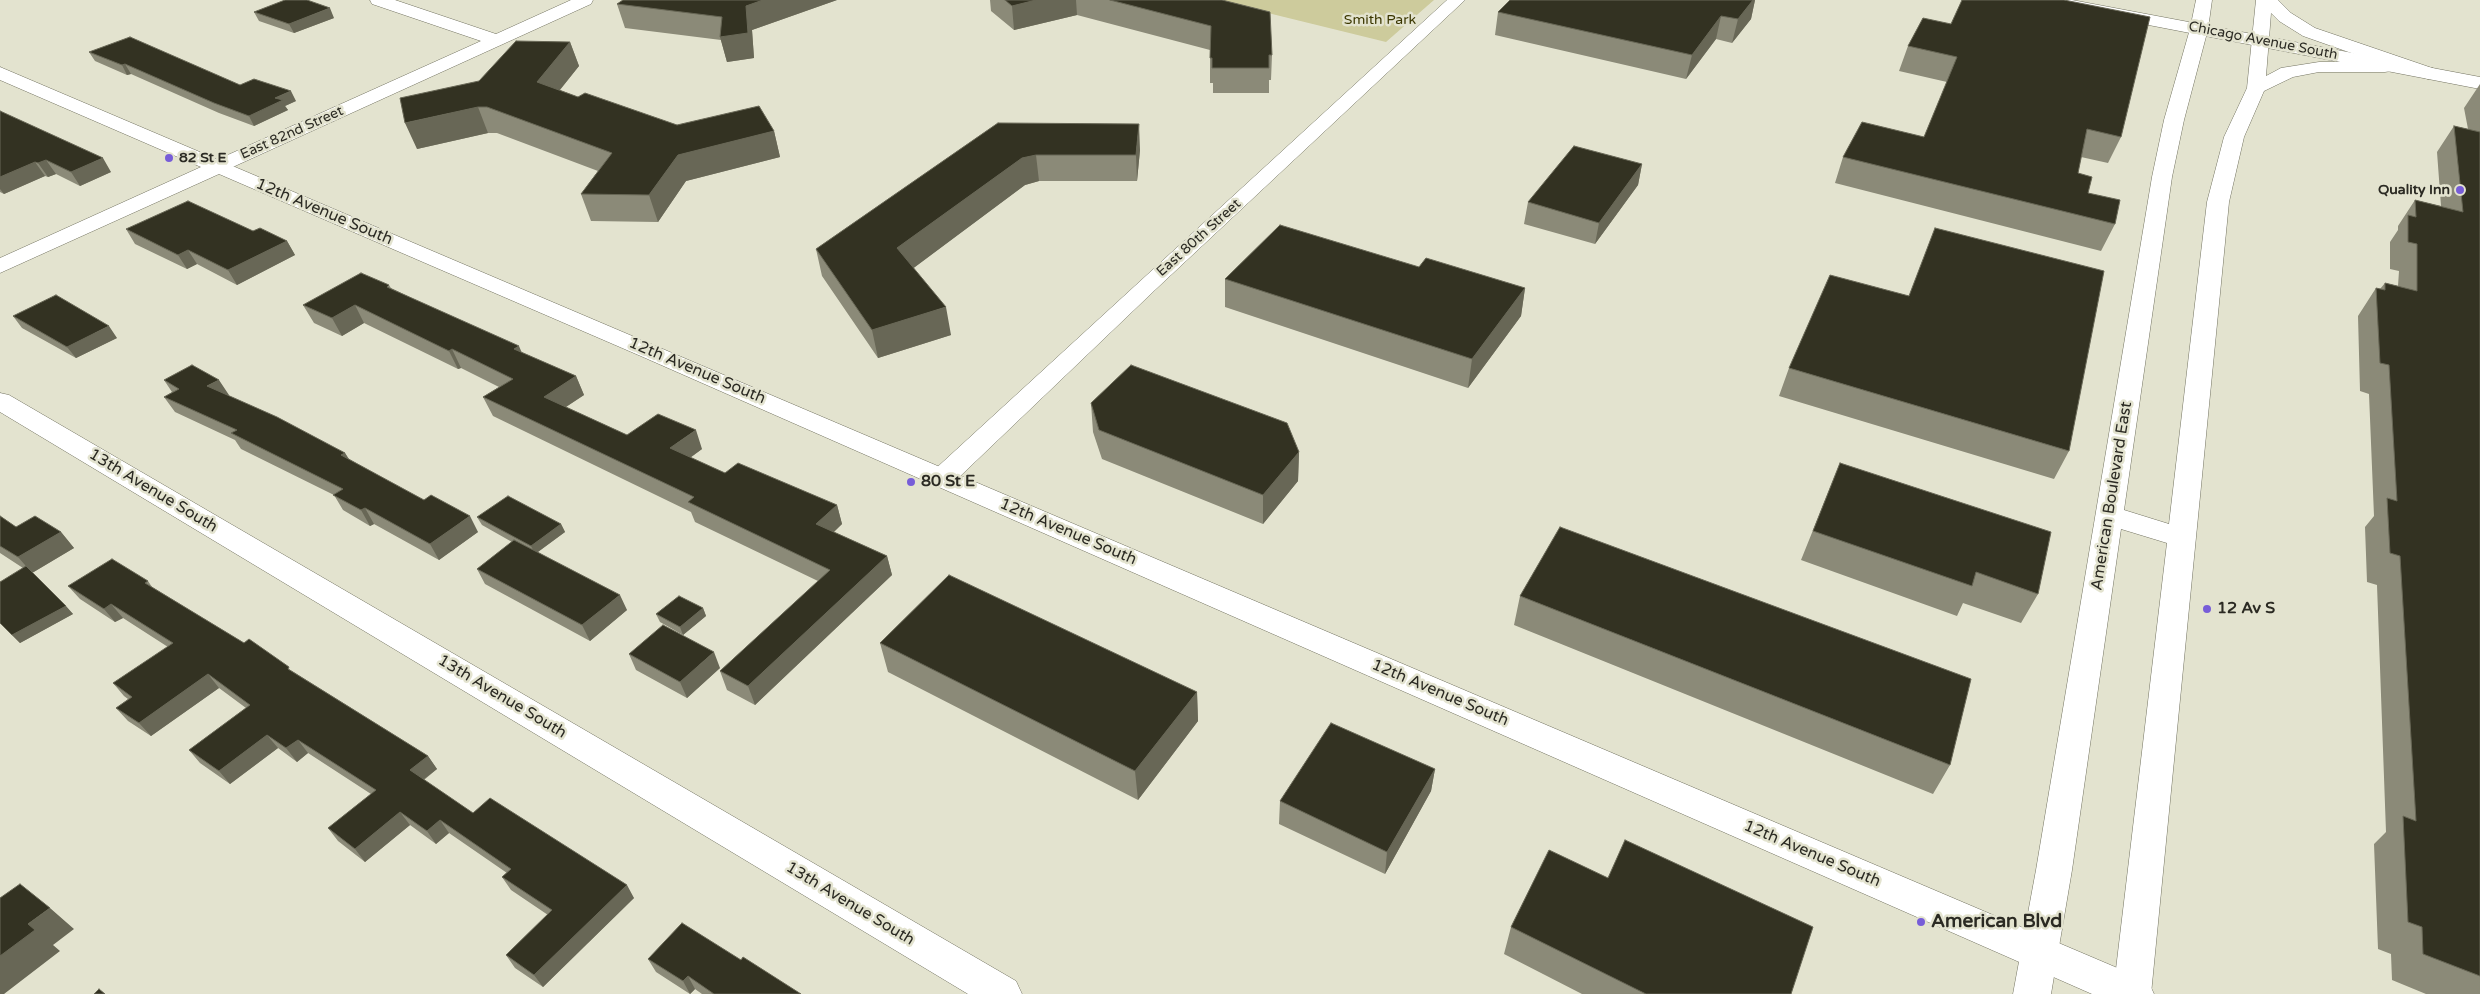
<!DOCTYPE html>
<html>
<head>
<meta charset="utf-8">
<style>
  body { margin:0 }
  canvas { display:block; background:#e3e3cf }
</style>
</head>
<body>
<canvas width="2480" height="994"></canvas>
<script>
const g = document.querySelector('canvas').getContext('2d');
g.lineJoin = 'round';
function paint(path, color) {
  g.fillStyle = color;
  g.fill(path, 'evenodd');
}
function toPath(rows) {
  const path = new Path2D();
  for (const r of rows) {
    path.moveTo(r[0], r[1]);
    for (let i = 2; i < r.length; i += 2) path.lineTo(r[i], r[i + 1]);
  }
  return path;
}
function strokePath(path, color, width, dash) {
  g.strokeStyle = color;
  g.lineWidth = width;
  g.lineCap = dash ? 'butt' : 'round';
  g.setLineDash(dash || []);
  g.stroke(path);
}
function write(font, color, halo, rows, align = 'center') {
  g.font = font + ' "Varela Round",sans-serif';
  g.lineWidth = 5;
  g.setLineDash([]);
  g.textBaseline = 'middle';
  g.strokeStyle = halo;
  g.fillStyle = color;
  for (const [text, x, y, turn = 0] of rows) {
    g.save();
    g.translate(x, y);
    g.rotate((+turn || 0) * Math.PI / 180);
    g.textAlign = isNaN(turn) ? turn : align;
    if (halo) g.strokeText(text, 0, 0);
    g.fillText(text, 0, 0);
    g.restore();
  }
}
paint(toPath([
  [1215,0,1434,0,1386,42]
]), '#cdcb9c');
const minor = toPath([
  [370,0,395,0,496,34,571,0,593,0,591,4,224,171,217,173,210,171,207,167,210,163,481,41,372,4,370,0],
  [1447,0,1465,0,1155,290,953,483,943,486,933,483,929,477,933,471,1447,0],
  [2037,0,2072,0,2480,77,2480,89,2045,5,2039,4,2037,0],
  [0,393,9,395,1016,981,1022,994,968,994,0,412,0,393]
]);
const tertiary = toPath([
  [0,67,2148,981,2154,994,2092,994,643,357,219,174,0,273,0,258,201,167,0,80,0,67]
]);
const secondary = toPath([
  [2196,0,2212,0,2208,29,2184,120,2172,177,2124,510,2169,524,2207,202,2224,137,2247,88,2256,0,2278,0,2291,13,2315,28,2435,69,2437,73,2435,77,2428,79,2394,67,2391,71,2385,72,2319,72,2293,77,2264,91,2244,137,2229,202,2151,994,2113,994,2167,543,2121,529,2072,870,2051,994,2013,994,2036,870,2152,177,2164,120,2190,29,2196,0],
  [2271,13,2279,21,2303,36,2377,62,2319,62,2281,68,2266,76,2271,13]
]);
strokePath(minor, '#737361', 1);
strokePath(tertiary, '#737361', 1);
strokePath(secondary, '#737361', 1);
paint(minor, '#fff');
paint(tertiary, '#fff');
paint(secondary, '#fff');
paint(toPath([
  [837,0,752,30,754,58,727,62,721,40,625,28,617,4],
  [990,0,1222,0,1272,55,1271,80,1269,80,1269,93,1213,93,1213,83,1210,83,1210,50,1077,15,1014,30,991,11],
  [1755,0,1751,19,1732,43,1716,39,1686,79,1495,35,1498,12],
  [254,12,334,18,294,33,259,21],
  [1923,18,2121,137,2108,163,2081,157,2078,173,2088,193,2115,224,2101,251,1835,183,1843,157,1924,137,1947,82,1899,71,1908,46],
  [570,42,579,66,560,90,578,97,677,125,774,131,780,157,686,181,658,222,591,221,581,194,598,171,497,133,488,133,417,149,479,81],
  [89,52,240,85,296,101,285,106,288,110,254,126,219,113,131,74,127,75,95,61],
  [2480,84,2480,994,2426,994,2392,980,2391,954,2378,949,2374,844,2386,832,2377,585,2367,582,2365,527,2374,516,2369,394,2360,391,2358,316,2376,288,2380,289,2385,283,2398,286,2399,271,2390,269,2390,242,2398,230,2398,226,2415,200,2441,206,2437,152,2454,126,2468,129,2464,108],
  [0,111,111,172,80,186,56,174,48,177,45,176,4,194,0,192],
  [998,123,1140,150,1137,181,1039,181,1025,185,913,268,951,335,878,358,822,276,816,249],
  [1642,164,1638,185,1595,244,1524,224,1528,202],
  [126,229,253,231,287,241,295,255,237,285,197,264,187,269,135,244],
  [1225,279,1525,288,1521,316,1468,388,1225,307],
  [389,285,391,288,521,352,576,376,584,395,566,407,627,435,702,449,690,458,725,473,837,505,842,524,834,532,887,556,892,575,755,705,727,690,720,671,818,581,695,522,691,512,493,416,483,397,499,387,461,368,458,369,364,323,342,336,314,323,303,305],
  [13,316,117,338,76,358,22,328],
  [1789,368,2069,451,2054,479,1779,396],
  [164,380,229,395,228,396,345,453,349,459,478,532,439,560,374,524,370,526,343,510,334,495,241,449,235,440,175,412,164,397,172,392],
  [1091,403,1299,452,1298,481,1263,524,1102,459,1093,432],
  [1840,463,2038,594,2021,623,1963,603,1957,616,1801,560],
  [0,516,16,527,61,532,74,548,32,573,73,614,20,643,0,623,23,568,0,553],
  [477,517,561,524,565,532,538,552,627,610,590,641,485,584,477,569,512,542,482,525],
  [148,581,152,587,244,643,292,671,428,756,437,769,424,780,473,813,634,898,543,987,515,968,506,955,548,915,511,890,502,877,507,873,449,833,436,844,410,825,365,862,338,841,328,828,371,794,308,753,297,762,278,748,230,784,200,763,189,750,246,708,219,688,151,736,128,721,116,708,128,699,124,696,113,683,168,647,123,618,115,622,80,599,68,586],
  [1520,596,1950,765,1933,794,1514,625],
  [703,608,706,616,683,635,660,622,656,614],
  [880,643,1197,692,1198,721,1138,800,888,672],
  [629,654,720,668,687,698,636,670],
  [1435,769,1431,791,1385,874,1279,824,1280,801],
  [1608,878,1791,994,1582,994,1504,954,1511,927],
  [648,959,741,960,801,994,702,994,695,989,690,994,656,972]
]), '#8b8a78');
paint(toPath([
  [763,0,837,0,752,30,754,58,727,62,720,37,746,6],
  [1036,0,1076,0,1077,15,1014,30,1012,6],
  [1753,0,1755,0,1751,19,1732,43,1738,19],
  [330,8,334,18,294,33,289,24],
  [1721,16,1716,39,1686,79,1692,55],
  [570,42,579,66,546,107,537,82],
  [125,64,131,74,127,75,122,65],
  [291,91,296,101,285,106,288,110,254,126,249,116,275,98],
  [478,107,488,133,417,149,405,123],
  [1139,124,1140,150,1137,181,1136,155],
  [774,131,780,157,686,181,658,222,649,195,678,155],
  [1036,155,1039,181,1025,185,903,276,897,248,1022,158],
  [103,158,111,172,80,186,71,172],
  [46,160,56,174,48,177,38,163],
  [35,162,45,176,4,194,0,189,0,177],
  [1642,164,1638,185,1595,244,1599,223],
  [287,241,295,255,237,285,228,270],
  [188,250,197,264,187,269,178,255],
  [1525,288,1521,316,1468,388,1472,359],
  [355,305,364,323,342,336,332,318],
  [946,307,951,335,878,358,872,330],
  [109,326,117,338,76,358,67,347],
  [519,346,527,365,514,349],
  [452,349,461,368,458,369,449,351],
  [576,376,584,395,552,416,544,397],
  [219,380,229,395,217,402,207,386],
  [696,430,702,449,677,467,670,448],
  [1299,452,1298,481,1263,524,1263,495],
  [345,453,354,468,341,455],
  [837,505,842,524,822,543,816,524],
  [365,508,374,524,370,526,361,510],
  [470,516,478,532,439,560,430,544],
  [561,524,565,532,535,554,531,546],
  [61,532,74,548,32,573,18,557],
  [887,556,892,575,755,705,748,686],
  [620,595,627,610,590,641,582,625],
  [111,604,123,618,115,622,104,609],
  [66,606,73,614,20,643,12,635],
  [703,608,706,616,683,635,680,627],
  [714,652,720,668,687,698,680,682],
  [208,674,219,688,151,736,139,723],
  [1197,692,1198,721,1138,800,1135,771],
  [267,735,278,748,230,784,219,771],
  [298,740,308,753,297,762,286,748],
  [428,756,437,769,419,783,410,770],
  [1435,769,1431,791,1385,874,1387,852],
  [400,812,410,825,365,862,355,849],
  [440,820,449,833,436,844,427,831],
  [627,885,634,898,543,987,534,975],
  [50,908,74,929,53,945,60,951,4,994,0,994,0,956,28,924],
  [688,976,695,989,690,994,683,981]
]), '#686756');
const building = toPath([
  [285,0,307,0,330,8,289,24,254,12,285,0],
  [623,0,763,0,746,6,748,33,720,37,722,17,617,4,623,0],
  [1005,0,1036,0,1012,6,1005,0],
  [1110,0,1222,0,1270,12,1272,55,1269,55,1269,68,1212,68,1212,58,1210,58,1211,26,1110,0],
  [1510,0,1753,0,1738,19,1721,16,1692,55,1498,12,1510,0],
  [1962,0,2064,0,2150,17,2121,137,2087,129,2078,173,2092,177,2088,193,2120,200,2115,224,1843,157,1862,122,1924,137,1957,57,1908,46,1923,18,1951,24,1962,0],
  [130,37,240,85,254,79,291,91,275,98,283,100,249,116,214,103,125,64,122,65,89,52,130,37],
  [516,41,570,42,537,82,578,97,585,93,677,125,759,106,774,131,678,155,649,195,581,194,612,153,487,107,478,107,405,123,400,98,479,81,516,41],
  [0,111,103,158,71,172,46,160,38,163,35,162,0,177,0,111],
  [998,123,1139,124,1136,155,1036,155,1022,158,897,248,946,307,872,330,816,249,998,123],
  [2454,126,2480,132,2480,976,2423,954,2422,927,2408,922,2403,816,2416,821,2400,556,2390,553,2387,498,2397,501,2389,365,2380,363,2376,288,2385,290,2385,283,2417,291,2417,244,2408,242,2408,215,2416,217,2415,200,2463,212,2454,126],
  [1574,146,1642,164,1599,223,1528,202,1574,146],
  [188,201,253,231,260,228,287,241,228,270,188,250,178,255,126,229,188,201],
  [1280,225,1419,267,1426,258,1525,288,1472,359,1225,279,1280,225],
  [1935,228,2104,271,2069,451,1789,368,1830,275,1909,296,1935,228],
  [361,273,389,285,387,287,519,346,514,349,576,376,544,397,627,435,658,414,696,430,670,448,725,473,738,463,837,505,816,524,887,556,748,686,720,671,830,570,688,502,694,497,483,397,513,379,452,349,449,351,355,305,332,318,303,305,361,273],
  [56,295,109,326,67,347,13,316,56,295],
  [192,365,219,380,207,386,277,417,345,453,341,455,424,500,431,495,470,516,430,544,365,508,361,510,333,495,343,489,231,433,237,430,164,397,179,389,164,380,192,365],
  [1131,365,1287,423,1299,452,1263,495,1099,430,1091,403,1131,365],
  [1840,463,2051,532,2038,594,1976,572,1972,586,1813,531,1840,463],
  [508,496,561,524,531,546,477,517,508,496],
  [0,516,16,527,35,516,61,532,18,557,0,546,0,516],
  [1560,527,1971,679,1950,765,1520,596,1560,527],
  [514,540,620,595,582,625,477,569,514,540],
  [112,559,148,581,145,583,244,643,249,639,289,667,288,669,428,756,410,770,473,813,490,798,627,885,534,975,506,955,552,910,502,877,511,869,440,820,427,831,400,812,355,849,328,828,376,790,298,740,286,748,267,735,219,771,189,750,250,705,208,674,139,723,116,708,132,697,113,683,173,643,111,604,104,609,68,586,112,559],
  [26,566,66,606,12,635,0,623,0,582,26,566],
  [949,575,1197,692,1135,771,880,643,949,575],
  [679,596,703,608,680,627,656,614,679,596],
  [663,625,714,652,680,682,629,654,663,625],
  [1331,723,1435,769,1387,852,1280,801,1331,723],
  [1625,840,1813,927,1791,994,1646,994,1511,927,1549,850,1608,878,1625,840],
  [20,884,50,908,28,924,35,930,0,956,0,898,20,884],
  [682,923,741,960,743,957,801,994,714,994,688,976,683,981,648,959,682,923],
  [99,989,105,994,94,994,99,989]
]);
paint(building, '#333222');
strokePath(building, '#686756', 1);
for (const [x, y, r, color] of [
  [169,158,5,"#775dd8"],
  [2460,190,5,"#775dd8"],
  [911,482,5,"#775dd8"],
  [2207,609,5,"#775dd8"],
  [1921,922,5,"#775dd8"]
]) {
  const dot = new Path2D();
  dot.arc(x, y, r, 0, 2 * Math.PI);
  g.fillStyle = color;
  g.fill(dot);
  strokePath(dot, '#e3e3cf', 2);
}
write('14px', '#3b3700', '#e3e3cf', [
  ["Smith Park",1380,20]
]);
write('14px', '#2b2a23', '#e3e3cf', [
  ["Chicago Avenue South",2263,41,11],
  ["East 82nd Street",292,133,-24],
  ["East 80th Street",1199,238,-42]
]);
write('bold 14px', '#2b2a23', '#e3e3cf', [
  ["82 St E",179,158],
  ["Quality Inn",2450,190,"right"]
], 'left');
write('16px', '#2b2a23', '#e3e3cf', [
  ["12th Avenue South",324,212,23],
  ["12th Avenue South",697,371,23],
  ["13th Avenue South",153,491,31],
  ["American Boulevard East",2112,496,-81],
  ["12th Avenue South",1068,532,23],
  ["12th Avenue South",1440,693,23],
  ["13th Avenue South",502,697,31],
  ["12th Avenue South",1812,854,23],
  ["13th Avenue South",850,904,31]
]);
write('bold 16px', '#2b2a23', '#e3e3cf', [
  ["80 St E",921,482],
  ["12 Av S",2217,609]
], 'left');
write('bold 19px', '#2b2a23', '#e3e3cf', [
  ["American Blvd",1931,922]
], 'left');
</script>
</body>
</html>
